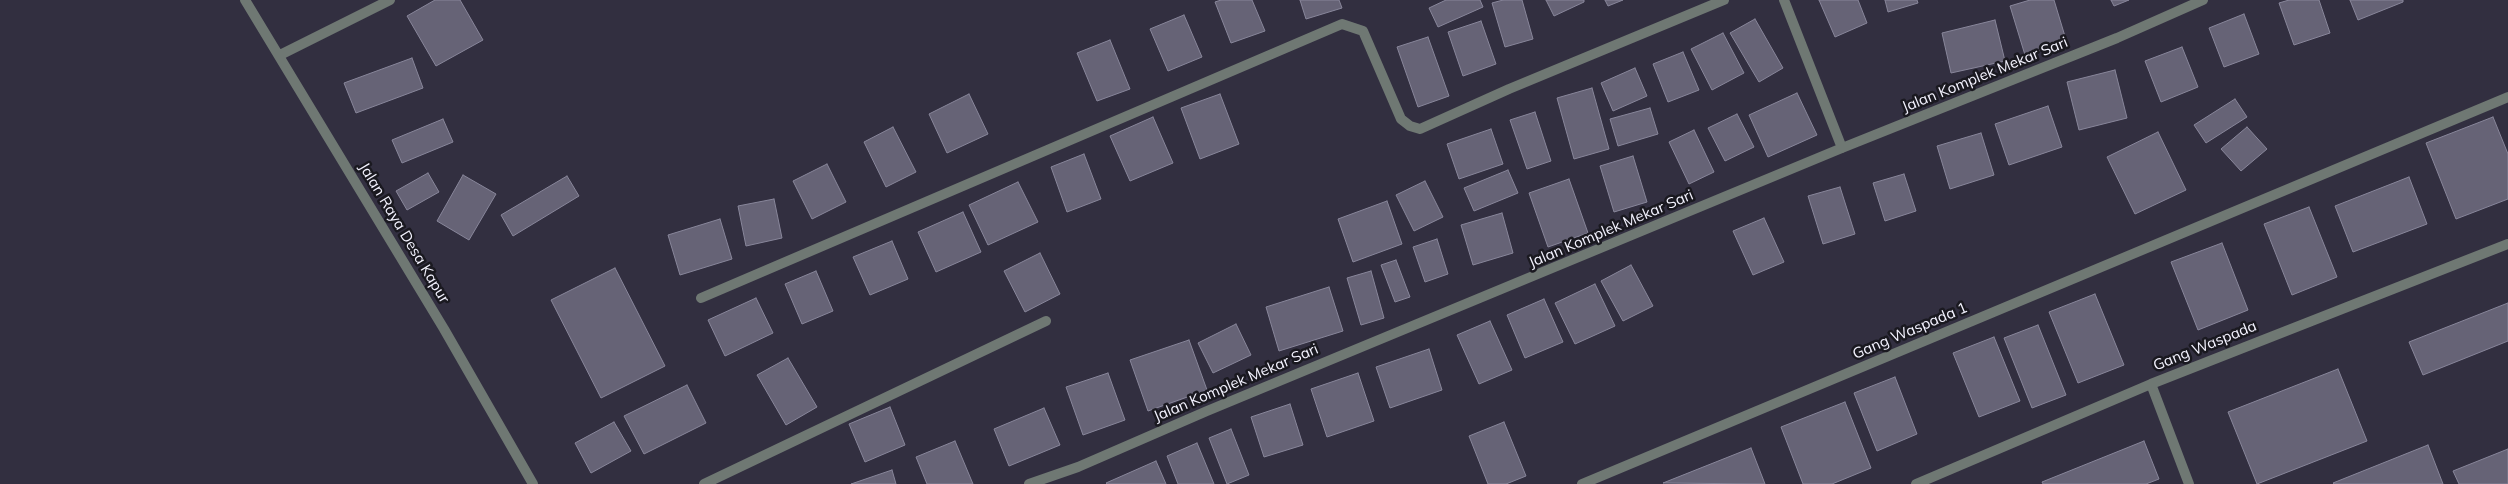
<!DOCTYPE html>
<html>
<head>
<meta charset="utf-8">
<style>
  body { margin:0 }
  canvas { display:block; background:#322f40 }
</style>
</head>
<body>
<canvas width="2508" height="484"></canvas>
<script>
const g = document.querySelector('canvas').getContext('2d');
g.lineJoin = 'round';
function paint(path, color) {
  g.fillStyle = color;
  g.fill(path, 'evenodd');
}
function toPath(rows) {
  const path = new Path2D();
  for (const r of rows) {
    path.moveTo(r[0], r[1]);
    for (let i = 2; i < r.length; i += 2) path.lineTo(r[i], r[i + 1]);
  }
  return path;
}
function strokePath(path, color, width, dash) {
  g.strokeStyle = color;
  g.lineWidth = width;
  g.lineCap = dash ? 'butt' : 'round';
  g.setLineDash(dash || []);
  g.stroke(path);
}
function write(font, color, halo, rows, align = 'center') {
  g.font = font + ' Mulish,sans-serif';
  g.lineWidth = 5;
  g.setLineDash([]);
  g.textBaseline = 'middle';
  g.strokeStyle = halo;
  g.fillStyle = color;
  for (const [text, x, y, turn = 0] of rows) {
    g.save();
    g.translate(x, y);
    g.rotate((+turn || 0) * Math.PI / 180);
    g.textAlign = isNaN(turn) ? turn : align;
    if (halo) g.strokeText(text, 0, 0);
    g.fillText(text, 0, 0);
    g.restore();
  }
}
const building = toPath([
  [435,0,460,0,483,40,436,66,407,16,435,0],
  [1221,0,1252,0,1265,31,1231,43,1215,2,1221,0],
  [1300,0,1339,0,1342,8,1306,19,1300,0],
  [1446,0,1480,0,1483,7,1438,27,1429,8,1446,0],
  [1503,0,1522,0,1533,39,1505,47,1492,3,1503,0],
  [1546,0,1584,0,1584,2,1554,16,1546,0],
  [1605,0,1623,0,1608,6,1605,0],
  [1819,0,1858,0,1867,23,1835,37,1819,0],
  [1885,0,1917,0,1918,3,1888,12,1885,0],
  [2030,0,2054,0,2067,43,2025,55,2010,6,2030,0],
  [2111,0,2129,0,2114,6,2111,0],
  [2289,0,2319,0,2330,33,2294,45,2279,3,2289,0],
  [2350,0,2403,0,2403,2,2358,20,2350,0],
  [2244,14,2259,54,2224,67,2209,28,2244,14],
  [1184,15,1202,57,1168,71,1150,29,1184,15],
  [1755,19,1783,68,1759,82,1730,33,1755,19],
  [1995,20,2005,61,1951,73,1942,33,1995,20],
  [1481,21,1496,64,1463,76,1448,32,1481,21],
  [1723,33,1744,73,1712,90,1691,49,1723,33],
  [1428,37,1449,96,1418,107,1397,47,1428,37],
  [1110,40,1130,89,1097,101,1077,53,1110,40],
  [2182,47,2198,87,2161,102,2145,61,2182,47],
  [1683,52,1699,90,1668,102,1653,64,1683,52],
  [412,58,423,88,356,113,344,83,412,58],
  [1635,68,1647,96,1613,111,1601,83,1635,68],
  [2115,70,2127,118,2079,130,2067,82,2115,70],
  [1592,88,1609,149,1574,159,1557,98,1592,88],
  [1797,93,1817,135,1768,157,1749,115,1797,93],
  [969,94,988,134,947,153,929,114,969,94],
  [1220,94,1239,144,1200,159,1181,108,1220,94],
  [2235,99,2247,117,2206,143,2194,125,2235,99],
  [2048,106,2062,147,2009,165,1995,124,2048,106],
  [1650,108,1658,134,1618,146,1610,119,1650,108],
  [1535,112,1551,161,1527,169,1510,120,1535,112],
  [1737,114,1754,147,1725,161,1708,128,1737,114],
  [1153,117,1173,163,1130,181,1110,136,1153,117],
  [2493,117,2508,154,2508,199,2456,219,2426,143,2493,117],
  [443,119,453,142,402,163,392,140,443,119],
  [893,127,916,172,886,187,864,142,893,127],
  [2247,127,2267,149,2241,171,2221,149,2247,127],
  [1491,129,1503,164,1459,179,1447,144,1491,129],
  [1694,130,1714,172,1689,184,1669,142,1694,130],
  [2158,132,2186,190,2135,214,2107,157,2158,132],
  [1981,133,1994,175,1950,189,1937,146,1981,133],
  [1084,154,1101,199,1067,212,1051,167,1084,154],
  [1633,156,1647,202,1614,212,1600,166,1633,156],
  [827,164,846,202,812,219,793,181,827,164],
  [1508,170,1518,193,1474,211,1464,188,1508,170],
  [428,173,439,192,407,210,396,191,428,173],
  [1904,174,1916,211,1885,221,1873,183,1904,174],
  [463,175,496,194,469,240,437,221,463,175],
  [567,176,579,196,513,236,501,215,567,176],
  [2409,177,2427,224,2353,252,2335,206,2409,177],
  [1569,179,1588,233,1548,247,1529,193,1569,179],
  [1425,181,1443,217,1414,231,1396,195,1425,181],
  [1018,182,1038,222,988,245,969,205,1018,182],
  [1840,187,1855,234,1823,244,1808,196,1840,187],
  [774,199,782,238,746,246,738,206,774,199],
  [1387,201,1402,244,1353,262,1338,219,1387,201],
  [2309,207,2337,277,2292,295,2264,224,2309,207],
  [963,212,981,252,936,272,918,232,963,212],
  [1502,213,1513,253,1473,265,1461,225,1502,213],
  [1764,218,1784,262,1753,275,1733,231,1764,218],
  [720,219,732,259,680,275,668,235,720,219],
  [1437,239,1448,274,1425,282,1413,247,1437,239],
  [892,241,908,279,870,295,853,257,892,241],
  [2222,243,2248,310,2198,330,2171,262,2222,243],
  [1040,253,1060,294,1025,312,1004,271,1040,253],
  [1396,260,1410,297,1395,302,1381,265,1396,260],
  [1631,265,1653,306,1623,321,1601,281,1631,265],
  [615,268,665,366,601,398,551,300,615,268],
  [816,271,833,311,802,324,785,284,816,271],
  [1371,271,1384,318,1361,325,1347,278,1371,271],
  [1595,284,1615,326,1575,344,1555,303,1595,284],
  [1329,287,1343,331,1279,351,1266,307,1329,287],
  [2095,294,2124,365,2078,383,2049,312,2095,294],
  [756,298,773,333,725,356,708,320,756,298],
  [1544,299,1563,342,1525,358,1507,315,1544,299],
  [2508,303,2508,341,2423,375,2409,342,2508,303],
  [1490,321,1512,370,1479,384,1457,335,1490,321],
  [1236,324,1251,355,1213,373,1198,343,1236,324],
  [2038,325,2066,395,2032,408,2004,338,2038,325],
  [1994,337,2020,401,1979,417,1953,353,1994,337],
  [1189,340,1207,390,1148,411,1130,360,1189,340],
  [1429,349,1442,390,1390,408,1376,367,1429,349],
  [788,358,817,407,786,425,757,375,788,358],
  [2338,369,2367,441,2257,484,2228,412,2338,369],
  [1108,373,1125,420,1083,435,1066,387,1108,373],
  [1358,373,1374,421,1327,437,1311,389,1358,373],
  [1895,377,1917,434,1877,451,1854,393,1895,377],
  [687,385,706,423,644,454,624,416,687,385],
  [1845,402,1871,468,1832,484,1803,484,1781,427,1845,402],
  [1290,404,1303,445,1264,457,1251,417,1290,404],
  [890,407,905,445,865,462,849,424,890,407],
  [1044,408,1060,445,1009,466,994,429,1044,408],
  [614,422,631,451,591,473,575,443,614,422],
  [1504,422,1526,476,1506,484,1488,484,1469,436,1504,422],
  [1231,429,1249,475,1227,484,1209,438,1231,429],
  [955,441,973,484,927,484,916,457,955,441],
  [2144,441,2159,479,2146,484,2043,484,2042,482,2144,441],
  [1197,443,1214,484,1178,484,1167,456,1197,443],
  [2428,445,2443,484,2334,484,2333,483,2428,445],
  [1751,448,1765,484,1663,483,1751,448],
  [2508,449,2508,484,2459,484,2453,471,2508,449],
  [1156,461,1166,484,1107,484,1106,483,1156,461],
  [892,470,896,484,851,484,892,470]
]);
paint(building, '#666376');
strokePath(building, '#88869a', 1);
strokePath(toPath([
  [245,0,444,329,533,484],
  [1784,0,1842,148],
  [280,55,390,0],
  [701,298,1342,24,1363,31,1401,119,1410,126,1420,129,1509,89,1724,0],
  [2151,384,2189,484],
  [704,484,1046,321],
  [1029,484,1078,467,1207,411,1842,148,2117,38,2203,0],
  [1582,484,2508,97],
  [1916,484,2151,384,2508,244]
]), '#6f7873', 10);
write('15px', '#f4f3ff', '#1a1920', [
  ["Jalan Komplek Mekar Sari",1985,75,-22],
  ["Jalan Komplek Mekar Sari",1611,229,-23],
  ["Jalan Raya Desa Kapur",404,233,59],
  ["Gang Waspada 1",1910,331,-23],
  ["Gang Waspada",2205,346,-22],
  ["Jalan Komplek Mekar Sari",1236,383,-23]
]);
</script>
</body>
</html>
